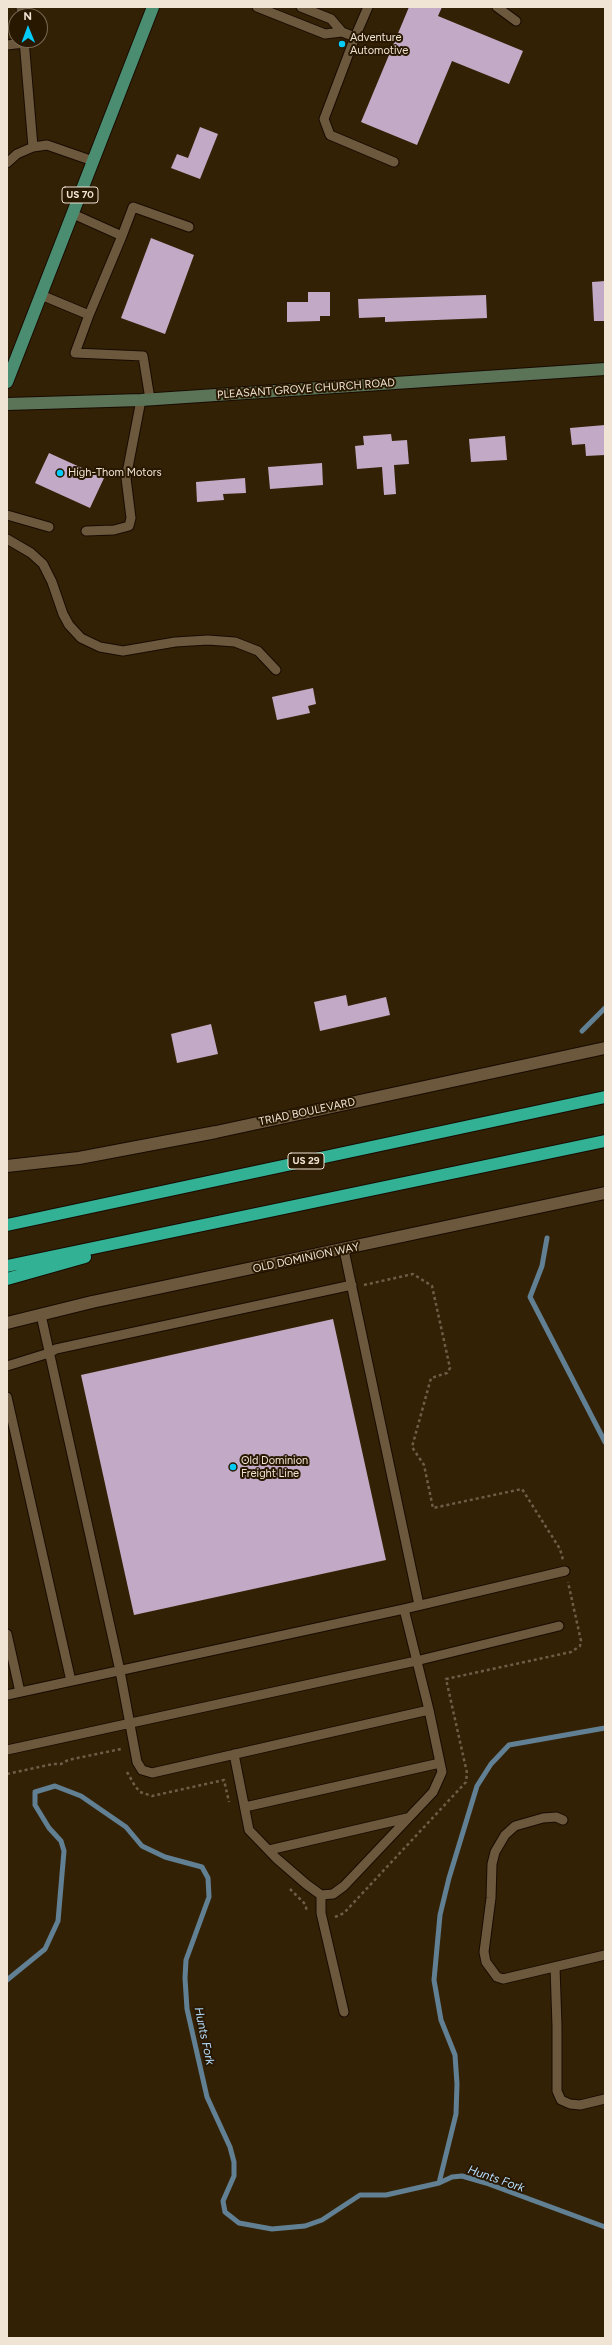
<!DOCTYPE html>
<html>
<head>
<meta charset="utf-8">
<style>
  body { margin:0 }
  #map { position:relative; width:612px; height:2345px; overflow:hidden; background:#332106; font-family:Figtree,sans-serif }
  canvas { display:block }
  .frame { position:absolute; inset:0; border:8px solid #f0e4d5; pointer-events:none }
  .north { position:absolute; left:8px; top:8px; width:40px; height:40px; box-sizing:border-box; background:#291800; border:1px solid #796a55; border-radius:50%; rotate:359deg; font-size:11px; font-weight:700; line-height:16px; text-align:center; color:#f0e4d5 }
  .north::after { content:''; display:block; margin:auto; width:14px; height:18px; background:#05cbf9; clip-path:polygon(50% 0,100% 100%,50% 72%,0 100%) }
</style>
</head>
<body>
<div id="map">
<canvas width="612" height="2345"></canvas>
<div class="frame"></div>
<div class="north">N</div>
</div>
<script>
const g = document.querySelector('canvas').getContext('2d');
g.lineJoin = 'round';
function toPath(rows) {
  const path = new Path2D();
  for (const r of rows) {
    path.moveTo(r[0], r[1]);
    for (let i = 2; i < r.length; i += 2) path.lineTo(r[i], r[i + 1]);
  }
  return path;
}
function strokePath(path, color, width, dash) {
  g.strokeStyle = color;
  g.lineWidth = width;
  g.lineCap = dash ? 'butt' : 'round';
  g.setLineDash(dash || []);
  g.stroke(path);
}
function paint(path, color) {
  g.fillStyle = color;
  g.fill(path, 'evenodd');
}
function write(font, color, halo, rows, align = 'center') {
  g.font = font + ' Figtree,sans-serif';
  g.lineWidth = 4;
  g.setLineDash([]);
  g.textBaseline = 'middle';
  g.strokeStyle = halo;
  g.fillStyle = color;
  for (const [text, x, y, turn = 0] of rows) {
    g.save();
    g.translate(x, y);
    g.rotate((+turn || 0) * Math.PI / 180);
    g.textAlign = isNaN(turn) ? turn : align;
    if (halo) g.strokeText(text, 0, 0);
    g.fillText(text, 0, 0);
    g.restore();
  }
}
strokePath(toPath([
  [582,1031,605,1008],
  [547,1238,542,1266,530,1297,605,1442],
  [7,1980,45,1949,58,1921,64,1851,61,1841,49,1828,35,1805,35,1792,55,1786,81,1796,126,1827,142,1846,165,1857,202,1867,208,1878,209,1897,186,1960,185,1978,187,2009,207,2097,230,2147,234,2162,234,2176,223,2201,225,2212,239,2223,272,2229,305,2226,322,2220,360,2195,386,2195,439,2183,452,2177,462,2176,486,2183,605,2227],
  [439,2183,456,2114,457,2084,455,2055,441,2020,434,1980,440,1915,449,1878,477,1786,491,1764,509,1745,605,1728]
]), '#628093', 5);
paint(toPath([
  [409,7,442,7,438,16,523,51,509,84,452,61,417,145,361,122],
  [200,127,218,134,200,179,171,168,177,154,188,158],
  [151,238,194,255,165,334,121,318],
  [605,281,605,321,594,321,592,282],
  [308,292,330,292,330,316,320,316,320,321,287,322,287,302,308,302],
  [486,295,487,318,385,322,385,317,359,318,358,299],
  [605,425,605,455,586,456,585,444,572,445,570,428],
  [391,434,392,441,407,440,409,464,394,465,396,494,384,495,382,467,357,469,355,446,364,445,363,436],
  [505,436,507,460,471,462,469,439],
  [49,453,104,478,90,508,35,483],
  [322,463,323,485,270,489,268,467],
  [245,478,246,493,223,494,224,500,197,502,196,482],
  [313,688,316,704,308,706,310,713,277,720,272,697],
  [346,995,348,1006,386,997,390,1015,320,1031,314,1002],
  [211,1024,218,1054,177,1063,171,1034],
  [333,1319,386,1560,134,1615,81,1375]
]), '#c2a9c6');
const lane = toPath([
  [21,7,22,16],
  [257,7,325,34,342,32,331,19,301,7],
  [497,7,516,21],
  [342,32,355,37,368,7],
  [355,37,324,119,330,135,394,162],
  [24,40,33,147],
  [7,45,24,43],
  [7,163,17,154,33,147,47,145,93,161],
  [73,214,122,236,89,315],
  [122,236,133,207,189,227],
  [41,295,89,315,75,353,143,356,150,399],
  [7,515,49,527],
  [86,531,114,530,129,526,131,518,126,478,141,400],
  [7,539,31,553,43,564,52,582,63,614,69,625,81,638,100,647,123,651,175,642,208,640,235,642,258,651,276,670],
  [344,1250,419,1605],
  [41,1315,120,1671,137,1762,142,1770,152,1773,429,1710,404,1609],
  [7,1366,49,1353,56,1349,352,1285],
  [7,1397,71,1681],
  [7,1634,20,1692],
  [7,1695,404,1609,565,1571],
  [7,1750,416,1661,559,1626],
  [234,1754,249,1830,276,1858,306,1884,321,1895,333,1894,344,1886,433,1792,442,1772,429,1710],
  [245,1807,440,1763],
  [563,1820,556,1817,543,1818,515,1826,505,1835,495,1852,492,1864,491,1898,484,1952,486,1962,497,1977,503,1979,605,1955],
  [269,1850,407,1818],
  [321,1895,321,1913,344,2012],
  [555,1967,557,2026,557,2091,561,2100,570,2104,580,2105,605,2099]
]);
const street = toPath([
  [7,1166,79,1158,216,1132,605,1048],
  [7,1323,92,1302,605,1193]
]);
const secondary = toPath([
  [7,404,141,400,605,369]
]);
const primary = toPath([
  [7,382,153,7]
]);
const highway = toPath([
  [7,1225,605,1097],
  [7,1266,605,1141],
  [7,1279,85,1257]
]);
strokePath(lane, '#180b00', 11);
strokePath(street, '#180b00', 14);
strokePath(secondary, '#180b00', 14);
strokePath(primary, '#180b00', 14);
strokePath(highway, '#180b00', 14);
strokePath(toPath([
  [364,1285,413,1274,432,1286,450,1368,447,1373,431,1378,412,1447,424,1465,433,1508,522,1489,560,1549,563,1560],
  [127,1772,135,1786,140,1792,152,1796,224,1780,229,1802],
  [7,1774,53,1764,61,1764,68,1760,121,1749,121,1751],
  [290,1889,305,1904,307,1911],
  [335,1917,344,1913,466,1782,467,1773,446,1679,571,1652,580,1646,581,1641,568,1582]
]), '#6e5e47', 2.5, [3, 3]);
strokePath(lane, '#6c583d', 9);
strokePath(street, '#6c583d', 12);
strokePath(secondary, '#5b7357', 12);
strokePath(primary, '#4a8d71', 12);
strokePath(highway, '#33b194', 12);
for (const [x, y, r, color] of [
  [342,44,4,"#05cbf9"],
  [60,473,4,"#05cbf9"],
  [233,1467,4,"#05cbf9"]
]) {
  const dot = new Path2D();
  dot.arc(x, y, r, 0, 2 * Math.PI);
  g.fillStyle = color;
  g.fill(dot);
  strokePath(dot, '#291800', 1.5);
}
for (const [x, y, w] of [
  [80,195,36],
  [306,1161,36]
]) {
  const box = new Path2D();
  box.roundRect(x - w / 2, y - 8, w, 16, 3);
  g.fillStyle = '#291800';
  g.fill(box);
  strokePath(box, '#f0e4d5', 1);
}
write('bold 10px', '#f0e4d5', null, [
  ["US 70",80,195],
  ["US 29",306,1161]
]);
write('11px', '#f0e4d5', '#291800', [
  ["Adventure",350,38],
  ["Automotive",350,51],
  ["High-Thom Motors",68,473],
  ["Old Dominion",241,1461],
  ["Freight Line",241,1474]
], 'left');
write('11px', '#f0e4d5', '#291800', [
  ["PLEASANT GROVE CHURCH ROAD",306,389,-4],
  ["TRIAD BOULEVARD",307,1112,-12],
  ["OLD DOMINION WAY",306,1258,-12]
]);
write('italic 12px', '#b4deff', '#291800', [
  ["Hunts Fork",204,2036,78],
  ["Hunts Fork",496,2179,19]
]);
</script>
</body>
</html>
